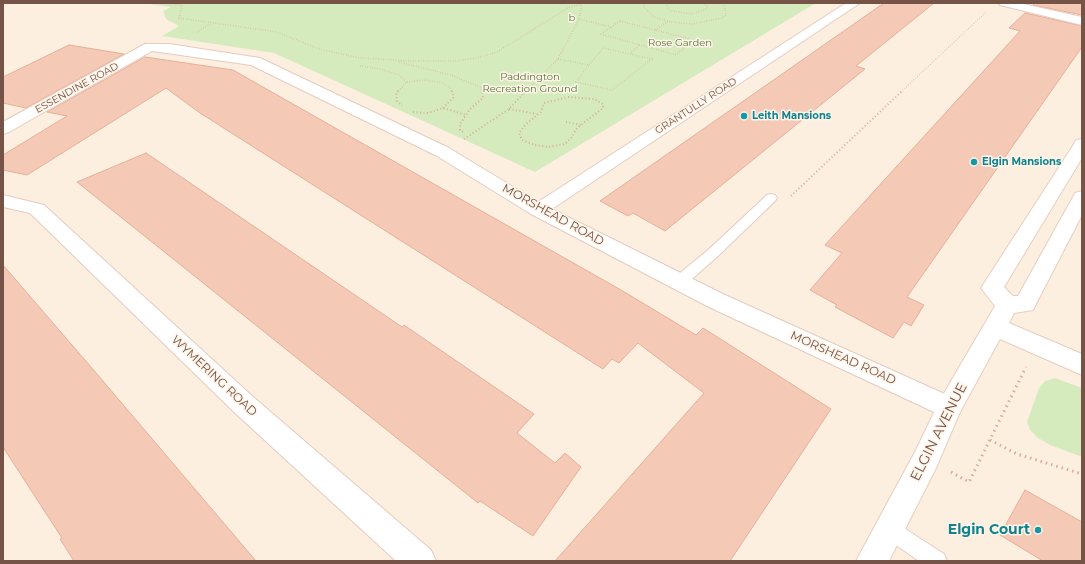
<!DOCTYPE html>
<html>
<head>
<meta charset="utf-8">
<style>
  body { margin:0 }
  #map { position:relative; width:1085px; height:564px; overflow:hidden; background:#fdefe0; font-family:Montserrat,sans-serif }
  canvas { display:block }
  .frame { position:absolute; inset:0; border:4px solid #755346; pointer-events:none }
</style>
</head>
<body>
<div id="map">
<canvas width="1085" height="564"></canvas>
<div class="frame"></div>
</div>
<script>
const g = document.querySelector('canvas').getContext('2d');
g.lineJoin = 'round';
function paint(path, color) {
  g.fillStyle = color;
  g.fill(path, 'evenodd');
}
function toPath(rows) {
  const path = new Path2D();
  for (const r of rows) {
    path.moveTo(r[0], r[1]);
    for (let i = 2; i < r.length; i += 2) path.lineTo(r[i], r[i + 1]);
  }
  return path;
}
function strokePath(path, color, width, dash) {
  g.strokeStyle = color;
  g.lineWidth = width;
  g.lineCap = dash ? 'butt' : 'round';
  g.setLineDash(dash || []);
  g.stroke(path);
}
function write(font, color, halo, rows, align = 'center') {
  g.font = font + ' Montserrat,sans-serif';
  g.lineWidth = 3;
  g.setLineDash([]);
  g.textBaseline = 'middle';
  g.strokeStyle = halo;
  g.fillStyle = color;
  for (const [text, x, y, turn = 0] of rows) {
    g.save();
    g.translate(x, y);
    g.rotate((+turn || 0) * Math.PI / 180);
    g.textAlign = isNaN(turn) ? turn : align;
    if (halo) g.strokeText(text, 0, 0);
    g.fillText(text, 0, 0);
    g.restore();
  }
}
paint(toPath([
  [142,3,816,3,535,172,274,53,162,36,179,26,166,19,163,11,171,7],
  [1055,378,1082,388,1082,457,1050,445,1038,438,1030,430,1027,422,1039,388,1045,381]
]), '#d5ebbe');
const building = toPath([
  [884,3,934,3,856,66,865,69,665,231,633,213,628,216,600,201,884,3],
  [1035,3,1082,3,1082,15,1033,5,1035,3],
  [1025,13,1082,26,1082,47,907,297,924,305,911,326,904,322,893,338,835,307,837,305,810,290,842,253,825,245,1020,31,1009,28,1025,13],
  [69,45,124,54,26,108,3,103,3,77,69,45],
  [145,57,233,70,621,290,696,335,703,328,831,409,730,561,555,561,704,393,638,343,619,363,612,359,603,369,200,113,166,88,27,175,3,170,3,155,67,116,47,112,145,57],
  [146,153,402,327,404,325,417,334,534,414,517,433,555,463,565,453,581,467,533,536,480,501,478,503,77,182,146,153],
  [3,265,97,374,256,561,74,561,60,539,62,538,3,447,3,265],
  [1025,490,1082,522,1082,561,1043,561,1000,535,1025,490]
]);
paint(building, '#f4c9b6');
strokePath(building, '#e8ae96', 1);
const lane = toPath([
  [771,194,775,195,777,198,775,201,718,256,684,286,679,287,674,286,672,282,674,278,708,250,767,195,771,194],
  [890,519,944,554,947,561,919,561,883,536,880,529,883,522,890,519]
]);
const street = toPath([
  [846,3,860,3,552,209,725,295,958,400,962,408,958,416,949,419,709,307,531,214,437,156,251,65,152,51,9,132,3,134,3,122,145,44,169,44,260,58,449,148,538,202,846,3],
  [998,3,1019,3,1082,17,1082,25,1000,5,998,3],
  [3,195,44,205,251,395,431,550,436,561,396,561,233,411,30,213,3,207,3,195]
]);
const secondary = toPath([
  [1082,139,1082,158,1004,287,1013,296,1018,296,1073,197,1075,193,1082,191,1082,215,1036,304,1033,310,1014,313,1009,323,1082,354,1082,375,1000,339,960,412,936,468,889,561,856,561,916,450,940,400,995,306,981,288,1074,144,1076,140,1082,139]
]);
strokePath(lane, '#e4ccbf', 2);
strokePath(street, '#e4ccbf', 2);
strokePath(secondary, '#e9cdbb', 2);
strokePath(toPath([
  [165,3,182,5,179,18,277,32,319,49,360,58,411,61,454,61,477,58,497,52,568,8,585,3],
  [645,3,643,6,654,17,671,22,692,24,722,18,726,15,724,3],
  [666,3,668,8,672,11,692,14,707,9,708,7,704,3],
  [579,19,611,27],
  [620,21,655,30,694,40,676,55,601,34,620,21],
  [655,30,668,21],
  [197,32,212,23],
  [558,59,589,65,576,82,612,90,652,59,630,54,639,45],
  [399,62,451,75,482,88,482,92],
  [589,65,603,48,630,54],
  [360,66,380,69,399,75,407,82,397,92],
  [407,82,425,80,443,83,450,88,452,92],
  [525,92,558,59,579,19,582,3],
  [901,92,985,13]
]), '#d9ac9a', 1.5, [0.5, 2]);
strokePath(toPath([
  [398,91,396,93,397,101,402,106],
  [568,97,594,99,603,104,603,108,577,128,572,137,565,144,548,147,535,145,522,140,519,133,525,125,541,112,544,103,568,97],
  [443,108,454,97,452,91],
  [509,109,537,114],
  [413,112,428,113,443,108,466,115],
  [566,122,581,125],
  [463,132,460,130,460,124,470,109,483,98,482,91],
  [464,139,509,109,526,91],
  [791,196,902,91]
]), '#d9ac9a', 2, [1, 2.5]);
strokePath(toPath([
  [990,440,1017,454,1082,474],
  [951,472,969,482,1026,367]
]), '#d9ac9a', 3, [1.5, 4]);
paint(lane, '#fff');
paint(street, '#fff');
paint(secondary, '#fff');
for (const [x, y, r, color] of [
  [744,116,4,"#0f9aa8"],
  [974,162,4,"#0f9aa8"],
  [1038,530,4,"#0f9aa8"]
]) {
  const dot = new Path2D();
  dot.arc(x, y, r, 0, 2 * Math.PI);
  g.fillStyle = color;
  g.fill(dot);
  strokePath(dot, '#fff4e8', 1.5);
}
write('10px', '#52763c', '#fff4e8', [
  ["b",572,18],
  ["Rose Garden",680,43],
  ["Paddington",530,77],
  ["Recreation Ground",530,89]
]);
write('10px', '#755346', '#fff4e8', [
  ["ESSENDINE ROAD",77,88,-29],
  ["GRANTULLY ROAD",696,106,-33]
]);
write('bold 10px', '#0d838f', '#fff4e8', [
  ["Leith Mansions",752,116],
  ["Elgin Mansions",982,162]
], 'left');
write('12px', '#755346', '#fff4e8', [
  ["MORSHEAD ROAD",553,215,29],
  ["MORSHEAD ROAD",843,358,24],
  ["WYMERING ROAD",214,376,43]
]);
write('14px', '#755346', '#fff4e8', [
  ["ELGIN AVENUE",939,432,-63]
]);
write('bold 14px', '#0d838f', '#fff4e8', [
  ["Elgin Court",1030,530]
], 'right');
</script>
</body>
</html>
